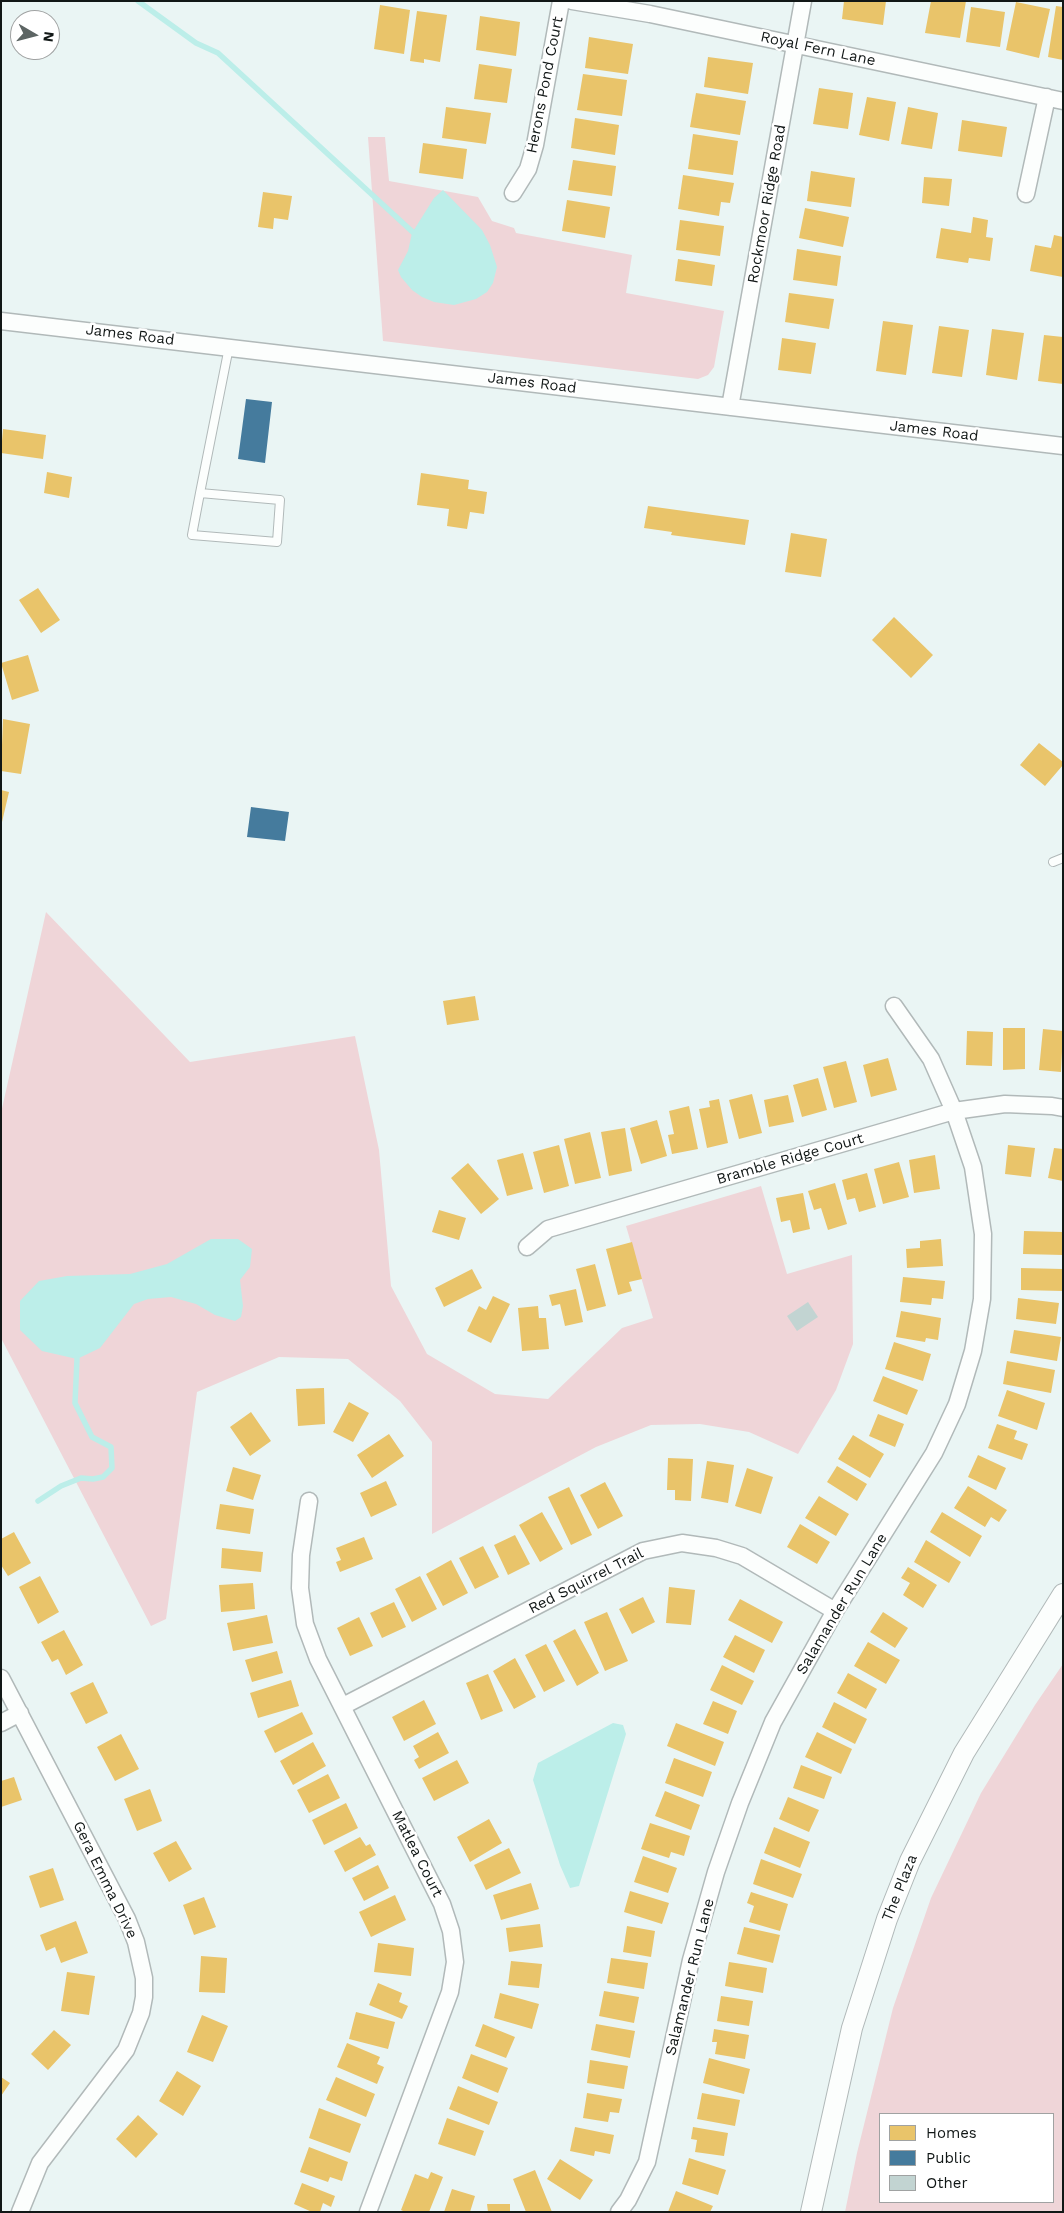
<!DOCTYPE html>
<html>
<head>
<meta charset="utf-8">
<style>
  body { margin:0 }
  #map { position:relative; width:1064px; height:2213px; overflow:hidden; background:#eaf5f4; font-family:"Work Sans",sans-serif }
  canvas { display:block }
  .frame { position:absolute; inset:0; border:2px solid #111716; pointer-events:none }
  .legend { position:absolute; left:879px; top:2113px; width:175px; height:90px; box-sizing:border-box; background:#fff; border:1px solid #a0a2a2; margin:0; padding:6px 9px; list-style:none; font-size:15px; color:#111716 }
  .legend li { display:flex; align-items:center; gap:10px; height:25px }
  .legend b { width:25px; border:1px solid #a0a2a2 }
  .north { position:absolute; left:10px; top:10px; width:50px; height:50px; box-sizing:border-box; background:#fff; border:1px solid #a0a2a2; border-radius:50%; rotate:98deg; font-size:14px; font-weight:700; line-height:20px; text-align:center; color:#111716 }
  .north::after { content:''; display:block; margin:auto; width:18px; height:22px; background:#5d6564; clip-path:polygon(50% 0,100% 100%,50% 72%,0 100%) }
</style>
</head>
<body>
<div id="map">
<canvas width="1064" height="2213"></canvas>
<div class="frame"></div>
<ul class="legend">
<li><b style="height:14px;background:#e9c46a"></b>Homes</li>
<li><b style="height:14px;background:#457b9d"></b>Public</li>
<li><b style="height:14px;background:#c2d4d2"></b>Other</li>
</ul>
<div class="north">N</div>
</div>
<script>
const g = document.querySelector('canvas').getContext('2d');
g.lineJoin = 'round';
function paint(path, color) {
  g.fillStyle = color;
  g.fill(path, 'evenodd');
}
function toPath(rows) {
  const path = new Path2D();
  for (const r of rows) {
    path.moveTo(r[0], r[1]);
    for (let i = 2; i < r.length; i += 2) path.lineTo(r[i], r[i + 1]);
  }
  return path;
}
function strokePath(path, color, width, dash) {
  g.strokeStyle = color;
  g.lineWidth = width;
  g.lineCap = dash ? 'butt' : 'round';
  g.setLineDash(dash || []);
  g.stroke(path);
}
function write(font, color, halo, rows, align = 'center') {
  g.font = font + ' "Work Sans",sans-serif';
  g.lineWidth = 5;
  g.setLineDash([]);
  g.textBaseline = 'middle';
  g.strokeStyle = halo;
  g.fillStyle = color;
  for (const [text, x, y, turn = 0] of rows) {
    g.save();
    g.translate(x, y);
    g.rotate((+turn || 0) * Math.PI / 180);
    g.textAlign = isNaN(turn) ? turn : align;
    if (halo) g.strokeText(text, 0, 0);
    g.fillText(text, 0, 0);
    g.restore();
  }
}
paint(toPath([
  [368,137,385,137,389,181,478,197,492,221,514,228,516,233,632,255,626,293,724,311,714,367,708,375,698,379,383,341],
  [46,912,190,1062,355,1036,379,1150,391,1286,427,1354,495,1394,548,1399,622,1328,653,1318,626,1226,761,1186,787,1274,852,1255,853,1344,836,1390,798,1454,749,1432,700,1424,651,1425,596,1447,432,1534,432,1442,400,1401,348,1359,279,1357,197,1392,166,1619,151,1626,1,1338,1,1113],
  [1063,1664,1063,2212,845,2212,857,2153,893,2008,931,1898,981,1793,1035,1705],
  [880,2114,1053,2114,1053,2202,880,2202]
]), '#efd5d8');
paint(toPath([
  [443,190,482,230,490,245,497,267,493,283,487,292,476,299,454,305,434,302,422,297,412,290,401,277,398,270,408,251,412,233,434,198],
  [211,1239,238,1239,252,1249,250,1267,240,1280,243,1306,241,1317,235,1321,215,1315,196,1304,171,1297,148,1299,134,1304,100,1348,77,1359,42,1351,20,1330,20,1301,39,1281,67,1276,130,1274,167,1264],
  [613,1723,623,1725,626,1734,579,1886,570,1888,560,1865,533,1780,538,1763]
]), '#bceee9');
paint(toPath([
  [844,1,886,1,883,25,842,19],
  [931,1,966,1,960,38,925,33],
  [1016,2,1050,9,1039,58,1006,50],
  [380,5,410,10,404,54,374,49],
  [1056,6,1063,7,1063,60,1048,57],
  [971,7,1005,12,1000,47,966,42],
  [417,11,447,15,440,62,424,59,424,63,410,61],
  [480,16,520,22,516,56,476,50],
  [589,37,633,44,628,74,585,68],
  [708,57,753,63,748,94,704,87],
  [479,64,512,69,507,103,474,99],
  [583,74,627,80,622,116,577,110],
  [819,88,853,93,848,129,813,124],
  [696,93,746,101,740,135,690,127],
  [867,97,896,102,889,141,859,135],
  [446,107,491,113,486,144,442,138],
  [908,107,938,113,932,149,901,144],
  [575,118,619,125,615,155,571,148],
  [962,120,1007,127,1002,157,958,151],
  [693,134,738,141,733,175,688,169],
  [423,143,467,149,463,179,419,173],
  [573,160,616,166,612,196,568,190],
  [811,171,855,178,851,207,807,201],
  [683,175,734,183,730,203,721,202,719,216,678,209],
  [924,177,952,179,949,206,922,203],
  [263,192,292,196,288,220,274,218,273,229,258,227],
  [567,200,610,207,605,238,562,231],
  [805,208,849,217,843,247,799,238],
  [973,217,988,220,986,237,993,238,990,261,969,258,968,263,936,258,941,228,971,233],
  [680,220,724,226,720,256,676,250],
  [1054,235,1063,237,1063,277,1030,271,1035,245,1051,248],
  [797,249,841,256,837,286,793,280],
  [678,259,715,265,712,286,675,281],
  [789,293,834,299,829,329,785,322],
  [883,321,913,325,906,375,876,371],
  [939,326,969,330,962,377,932,373],
  [992,329,1024,333,1017,380,986,375],
  [1044,335,1063,337,1063,384,1038,381],
  [782,338,816,343,811,374,778,370],
  [3,429,46,435,43,459,1,453],
  [47,472,72,477,69,498,44,493],
  [421,473,469,480,468,489,487,492,484,514,470,512,467,529,447,526,449,509,417,505],
  [648,506,749,520,745,545,671,535,672,532,644,528],
  [791,533,827,539,821,577,785,572],
  [38,588,60,620,41,633,19,600],
  [894,617,933,655,911,678,872,640],
  [28,655,39,691,12,700,1,663],
  [3,719,30,724,21,774,1,771],
  [1039,743,1063,762,1063,765,1045,786,1020,765],
  [1,790,9,792,2,822,1,822],
  [475,996,479,1020,447,1025,443,1001],
  [1003,1028,1025,1028,1025,1069,1003,1070],
  [1043,1029,1063,1031,1061,1072,1039,1070],
  [967,1031,993,1032,992,1066,966,1065],
  [888,1058,897,1090,871,1097,863,1065],
  [846,1061,857,1102,834,1108,823,1067],
  [818,1078,827,1110,802,1117,793,1085],
  [752,1094,762,1133,739,1139,729,1100],
  [788,1095,794,1122,769,1127,764,1100],
  [719,1099,728,1143,707,1148,699,1109,710,1107,709,1101],
  [689,1106,698,1149,672,1154,668,1135,674,1134,669,1111],
  [657,1120,667,1156,641,1164,630,1128],
  [625,1128,632,1171,609,1176,601,1132],
  [590,1132,601,1178,575,1184,564,1139],
  [559,1145,569,1186,544,1193,533,1152],
  [1008,1145,1035,1148,1031,1177,1005,1174],
  [1054,1148,1063,1149,1063,1181,1048,1178],
  [523,1153,533,1189,507,1196,497,1160],
  [935,1155,940,1189,914,1193,909,1160],
  [899,1162,909,1197,883,1204,874,1169],
  [468,1163,499,1199,481,1214,451,1178],
  [867,1173,876,1207,859,1212,855,1198,847,1200,842,1180],
  [835,1183,847,1224,828,1230,821,1208,814,1210,808,1191],
  [803,1193,810,1229,793,1233,790,1220,781,1222,776,1198],
  [439,1210,466,1218,459,1240,432,1232],
  [1024,1231,1063,1232,1063,1255,1023,1254],
  [941,1239,943,1266,907,1268,906,1249,920,1248,920,1241],
  [632,1242,642,1279,629,1282,632,1291,618,1295,606,1249],
  [595,1264,606,1306,587,1311,576,1269],
  [1021,1268,1063,1269,1063,1291,1021,1290],
  [472,1269,482,1288,444,1307,435,1288],
  [903,1277,945,1281,943,1299,932,1298,931,1305,900,1302],
  [576,1289,583,1322,565,1326,560,1304,552,1306,549,1295],
  [493,1296,510,1304,491,1343,467,1331,479,1306,486,1310],
  [1018,1298,1059,1303,1056,1324,1016,1319],
  [538,1306,539,1318,546,1318,549,1349,522,1351,518,1308],
  [901,1311,941,1318,938,1340,926,1338,925,1342,896,1337],
  [1014,1330,1061,1337,1057,1361,1010,1353],
  [894,1342,931,1354,923,1381,885,1369],
  [1007,1361,1055,1370,1051,1393,1003,1384],
  [883,1376,918,1390,907,1415,873,1401],
  [324,1388,325,1424,298,1426,296,1389],
  [1007,1390,1045,1403,1037,1430,998,1416],
  [349,1402,369,1413,353,1442,333,1432],
  [251,1412,271,1441,250,1456,230,1427],
  [878,1414,904,1424,895,1447,869,1436],
  [997,1424,1017,1431,1014,1439,1028,1444,1022,1460,988,1448],
  [389,1434,404,1456,372,1478,357,1455],
  [853,1435,884,1454,870,1478,838,1459],
  [978,1455,1006,1468,996,1490,968,1477],
  [668,1458,693,1459,691,1501,675,1500,675,1490,667,1490],
  [707,1461,734,1465,728,1503,701,1498],
  [837,1466,867,1484,857,1501,827,1482],
  [233,1467,261,1475,253,1500,226,1491],
  [747,1468,773,1477,761,1514,735,1506],
  [386,1481,397,1505,371,1517,360,1493],
  [605,1482,623,1516,598,1529,580,1495],
  [968,1486,1007,1510,999,1522,991,1517,985,1527,954,1508],
  [569,1487,592,1535,571,1545,548,1497],
  [819,1496,849,1514,836,1536,805,1518],
  [220,1504,254,1509,250,1534,216,1529],
  [542,1512,563,1549,540,1562,519,1525],
  [942,1512,982,1536,970,1557,930,1532],
  [800,1524,830,1542,817,1564,787,1547],
  [14,1532,31,1563,8,1576,1,1565,1,1539],
  [515,1535,530,1564,508,1575,494,1545],
  [364,1537,373,1559,340,1572,336,1562,341,1560,336,1548],
  [926,1540,961,1562,949,1583,914,1562],
  [483,1546,499,1577,475,1589,459,1558],
  [222,1548,263,1552,261,1572,221,1568],
  [451,1560,468,1593,443,1606,426,1574],
  [908,1567,937,1585,923,1608,903,1595,910,1583,901,1578],
  [40,1576,59,1612,38,1624,19,1587],
  [420,1576,437,1609,412,1622,395,1589],
  [253,1583,255,1609,221,1612,219,1585],
  [669,1587,695,1590,691,1625,666,1623],
  [643,1597,655,1622,632,1634,619,1609],
  [740,1599,783,1622,772,1643,728,1620],
  [394,1602,406,1627,382,1638,370,1613],
  [607,1612,628,1661,605,1671,584,1622],
  [883,1612,908,1628,895,1648,870,1632],
  [267,1615,273,1643,233,1651,227,1623],
  [359,1617,373,1646,350,1656,337,1628],
  [575,1629,599,1673,577,1686,553,1641],
  [64,1630,83,1665,66,1675,58,1659,52,1662,41,1642],
  [735,1635,765,1650,754,1673,723,1657],
  [868,1642,900,1660,886,1684,854,1666],
  [546,1644,565,1681,544,1692,525,1655],
  [277,1651,283,1673,252,1682,245,1660],
  [515,1658,536,1697,514,1709,493,1671],
  [722,1665,754,1681,742,1705,710,1690],
  [848,1673,877,1689,866,1709,837,1693],
  [488,1674,503,1711,481,1720,466,1683],
  [291,1680,299,1706,258,1718,250,1693],
  [93,1682,108,1713,86,1724,70,1693],
  [424,1700,436,1724,404,1741,392,1717],
  [713,1701,737,1711,728,1734,703,1724],
  [834,1702,867,1719,855,1744,822,1727],
  [302,1712,313,1734,275,1753,264,1731],
  [676,1723,724,1742,715,1766,667,1746],
  [438,1732,449,1753,419,1769,414,1760,419,1757,413,1746],
  [817,1732,852,1749,841,1774,805,1757],
  [121,1734,139,1769,115,1781,97,1747],
  [313,1742,326,1766,293,1785,280,1761],
  [674,1758,712,1772,703,1797,665,1783],
  [457,1760,469,1783,434,1801,422,1778],
  [801,1765,832,1777,824,1799,793,1788],
  [328,1774,340,1798,309,1813,297,1790],
  [14,1777,22,1800,1,1807,1,1781],
  [150,1789,162,1821,137,1831,124,1799],
  [665,1791,700,1805,691,1830,655,1816],
  [788,1797,819,1810,809,1832,779,1819],
  [346,1803,358,1828,324,1845,312,1820],
  [489,1819,502,1843,470,1862,457,1837],
  [650,1823,690,1836,684,1856,671,1852,669,1858,641,1849],
  [774,1827,810,1842,800,1868,764,1853],
  [360,1837,366,1846,370,1844,376,1855,345,1872,334,1851],
  [176,1841,192,1869,169,1882,153,1853],
  [509,1848,521,1873,486,1890,474,1865],
  [643,1856,677,1868,668,1893,634,1882],
  [761,1859,802,1874,793,1898,753,1884],
  [378,1865,389,1888,364,1901,352,1878],
  [53,1868,64,1900,40,1908,29,1876],
  [531,1883,539,1909,501,1920,493,1895],
  [630,1891,669,1903,662,1924,624,1912],
  [751,1892,788,1904,780,1931,749,1922,754,1906,747,1903],
  [395,1895,406,1920,371,1937,359,1912],
  [204,1897,216,1927,194,1935,183,1905],
  [76,1921,88,1953,61,1963,55,1947,46,1951,40,1935],
  [540,1924,543,1947,509,1952,506,1928],
  [627,1926,655,1931,651,1957,623,1952],
  [744,1927,780,1935,773,1963,737,1954],
  [378,1943,414,1948,411,1976,374,1972],
  [201,1956,227,1958,225,1993,199,1992],
  [611,1958,648,1963,644,1989,607,1983],
  [511,1961,542,1964,539,1988,508,1985],
  [729,1962,767,1968,763,1993,725,1986],
  [67,1972,95,1976,89,2015,61,2011],
  [378,1983,402,1993,399,2002,408,2006,402,2019,369,2005],
  [604,1991,639,1997,634,2023,599,2016],
  [500,1993,539,2004,532,2029,494,2018],
  [721,1996,753,2001,749,2026,717,2021],
  [356,2012,395,2022,388,2049,349,2039],
  [202,2015,228,2026,213,2062,187,2052],
  [483,2024,515,2037,506,2058,475,2046],
  [596,2024,635,2031,630,2058,591,2050],
  [714,2029,749,2035,745,2059,715,2054,717,2042,712,2042],
  [54,2030,71,2045,48,2070,31,2054],
  [347,2043,380,2057,377,2064,384,2067,377,2084,337,2067],
  [471,2054,508,2068,498,2093,462,2078],
  [709,2058,750,2069,744,2094,703,2083],
  [590,2060,628,2066,624,2089,587,2083],
  [177,2071,201,2086,183,2116,159,2101],
  [1,2077,10,2083,1,2096],
  [336,2077,375,2094,366,2117,326,2100],
  [458,2086,498,2102,489,2125,449,2109],
  [587,2093,622,2099,619,2113,610,2112,608,2122,583,2118],
  [702,2093,740,2100,735,2126,697,2119],
  [319,2108,361,2124,350,2153,309,2138],
  [138,2115,158,2134,136,2158,116,2139],
  [447,2118,484,2131,475,2156,438,2144],
  [575,2127,614,2135,610,2154,595,2151,594,2156,570,2151],
  [693,2127,728,2133,724,2156,695,2152,697,2140,691,2139],
  [309,2147,348,2162,342,2181,330,2177,328,2182,300,2172],
  [689,2158,726,2170,718,2195,682,2184],
  [560,2159,593,2180,580,2200,547,2179],
  [535,2170,552,2212,526,2212,513,2179],
  [431,2172,443,2177,429,2212,405,2212,401,2210,415,2174,428,2179],
  [302,2183,335,2196,331,2207,323,2203,320,2212,312,2212,294,2204],
  [452,2189,475,2196,470,2212,444,2212],
  [676,2191,713,2206,710,2212,668,2212],
  [487,2204,510,2204,510,2212,488,2212]
]), '#e9c46a');
paint(toPath([
  [246,399,272,402,265,463,238,459],
  [251,807,289,812,285,841,247,837]
]), '#457b9d');
strokePath(toPath([
  [138,1,196,43,218,53,417,236],
  [38,1501,61,1486,81,1478,93,1479,103,1477,112,1468,111,1447,92,1437,75,1403,77,1359]
]), '#bceee9', 5.5);
paint(toPath([
  [808,1302,818,1317,797,1331,787,1316]
]), '#c2d4d2');
const service = toPath([
  [200,493,280,500,277,542,192,535,200,493,229,347],
  [1053,862,1063,858]
]);
const minor = toPath([
  [572,1,650,14,1063,101],
  [513,193,528,169,535,145,561,1],
  [1026,194,1047,97],
  [1,321,1063,446],
  [730,407,803,1],
  [527,1247,548,1229,954,1111,1005,1104,1052,1106,1063,1108],
  [309,1501,301,1555,300,1588,305,1624,318,1659,442,1904,451,1931,455,1962,450,1992,368,2212],
  [1,1678,127,1919,136,1942,144,1978,144,1997,141,2013,126,2050,40,2163,20,2212],
  [343,1706,643,1551,682,1543,716,1548,742,1556,835,1611],
  [1,1723,20,1713],
  [619,2212,628,2200,647,2162,691,1960,716,1872,740,1803,773,1722,835,1611,934,1453,957,1404,973,1351,982,1299,983,1234,973,1167,954,1111,931,1059,894,1006]
]);
const tertiary = toPath([
  [811,2212,852,2028,887,1919,910,1861,964,1753,1063,1594]
]);
strokePath(service, '#b1b9b9', 10);
strokePath(minor, '#b1b9b9', 19);
strokePath(tertiary, '#b1b9b9', 22);
strokePath(service, '#fcfefd', 8);
strokePath(minor, '#fcfefd', 16);
strokePath(tertiary, '#fcfefd', 20);
write('15px', '#111716', '#fff', [
  ["Royal Fern Lane",818,49,12],
  ["Herons Pond Court",545,85,-79],
  ["Rockmoor Ridge Road",767,204,-80],
  ["James Road",130,335,7],
  ["James Road",532,383,7],
  ["James Road",934,431,7],
  ["Bramble Ridge Court",790,1159,-16],
  ["Red Squirrel Trail",586,1581,-27],
  ["Salamander Run Lane",842,1604,-59],
  ["Matlea Court",417,1854,63],
  ["Gera Emma Drive",105,1880,64],
  ["The Plaza",900,1888,-68],
  ["Salamander Run Lane",690,1977,-76]
]);
</script>
</body>
</html>
